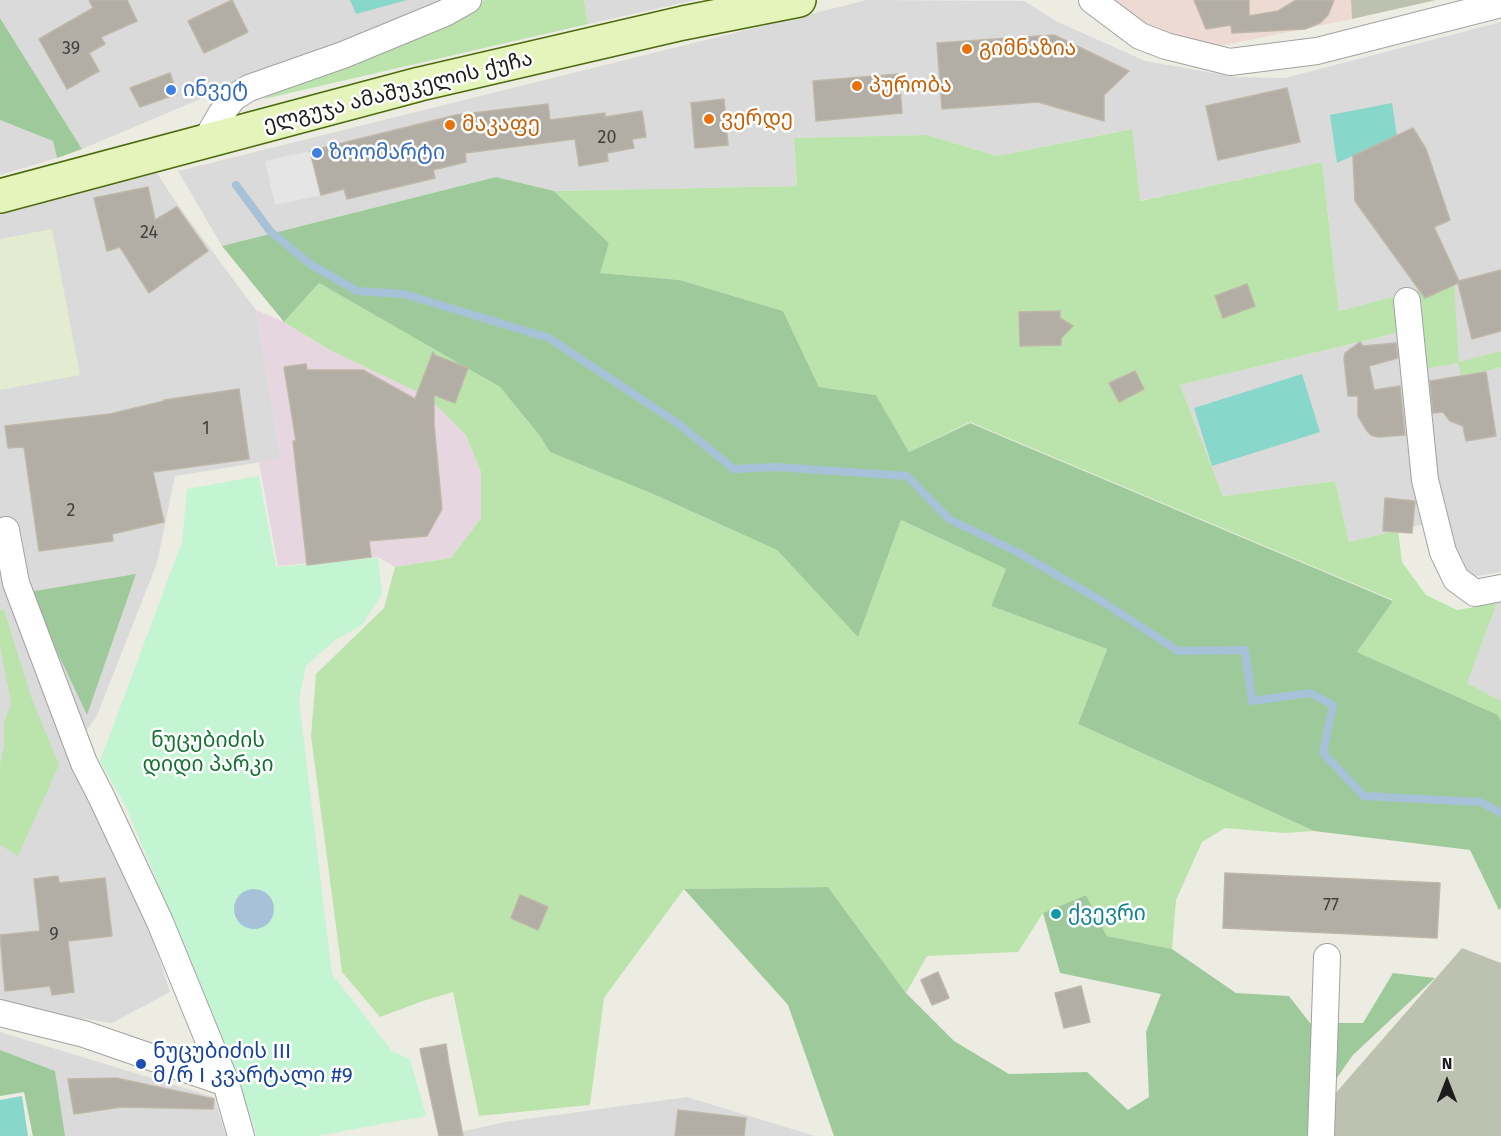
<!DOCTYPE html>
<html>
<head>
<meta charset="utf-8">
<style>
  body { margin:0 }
  #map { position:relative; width:1501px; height:1136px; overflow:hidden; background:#edece3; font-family:"Fira Sans",sans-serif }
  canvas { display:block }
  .north { position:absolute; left:1417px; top:1052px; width:60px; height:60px; -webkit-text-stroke:4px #fff; paint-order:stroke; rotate:0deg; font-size:16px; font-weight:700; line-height:24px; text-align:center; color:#1d1d1d }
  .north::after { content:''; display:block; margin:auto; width:21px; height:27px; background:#1d1d1d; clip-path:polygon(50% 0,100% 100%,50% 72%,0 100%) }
</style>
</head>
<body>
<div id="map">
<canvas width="1501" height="1136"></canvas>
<div class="north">N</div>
</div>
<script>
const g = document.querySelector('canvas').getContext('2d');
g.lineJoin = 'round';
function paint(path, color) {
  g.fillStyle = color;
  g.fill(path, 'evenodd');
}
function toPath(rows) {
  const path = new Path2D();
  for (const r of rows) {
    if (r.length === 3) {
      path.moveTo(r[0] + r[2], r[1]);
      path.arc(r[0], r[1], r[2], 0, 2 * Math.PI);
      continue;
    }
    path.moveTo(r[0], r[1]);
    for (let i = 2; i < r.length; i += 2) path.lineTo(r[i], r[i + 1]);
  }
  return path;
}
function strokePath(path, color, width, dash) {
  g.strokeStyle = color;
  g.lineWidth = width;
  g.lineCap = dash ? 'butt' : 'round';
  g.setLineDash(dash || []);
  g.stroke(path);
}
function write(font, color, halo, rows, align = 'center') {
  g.font = font + ' "Fira Sans","Noto Sans Georgian",sans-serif';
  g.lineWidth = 5;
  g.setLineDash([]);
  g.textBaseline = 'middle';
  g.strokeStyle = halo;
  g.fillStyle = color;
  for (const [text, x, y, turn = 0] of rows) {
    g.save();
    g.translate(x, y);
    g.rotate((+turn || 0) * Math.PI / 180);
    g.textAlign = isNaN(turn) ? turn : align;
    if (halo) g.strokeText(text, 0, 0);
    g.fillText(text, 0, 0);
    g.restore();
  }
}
paint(toPath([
  [0,0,449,0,406,18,269,70,82,149,0,18],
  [584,0,696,0,588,24],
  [867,0,1024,1,1058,22,1145,61,1236,77,1285,78,1501,22,1501,351,1459,363,1462,378,1501,367,1501,572,1476,576,1439,559,1428,523,1349,542,1335,481,1223,496,1180,385,1419,328,1454,281,1339,311,1322,162,1139,201,1131,129,997,156,927,135,794,138,797,186,554,191,496,177,222,246,178,171],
  [0,120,53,141,57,158,0,175],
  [157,173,175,201,256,310,281,459,175,476,157,563,96,718,67,755,132,873,170,992,112,1023,58,1015,0,1002,0,211],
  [1501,601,1501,701,1467,683,1497,603],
  [0,1032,214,1097,226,1136,33,1136,24,1092,0,1096],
  [687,1097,815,1136,441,1136,505,1122]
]), '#dbdada');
paint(toPath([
  [1109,0,1351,0,1352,19,1210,48,1148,33]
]), '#eddad3');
paint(toPath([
  [256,310,284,322,330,350,428,397,466,435,481,472,481,518,451,558,395,567,378,557,278,566,259,462,281,458]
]), '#e6d6df');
paint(toPath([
  [1351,0,1436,0,1352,19],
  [1462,948,1501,963,1501,1136,1332,1136,1334,1095]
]), '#bdc1b0');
paint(toPath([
  [52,229,80,375,0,390,0,239]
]), '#e3ebd0');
paint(toPath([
  [484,0,584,0,588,24,264,99,278,89,449,20],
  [1132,129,1140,201,1322,162,1339,311,1454,281,1459,362,1501,351,1501,367,1462,378,1458,363,1424,369,1418,328,1180,385,1223,496,1335,481,1349,542,1398,530,1402,562,1426,595,1457,610,1497,603,1467,683,1501,701,1501,721,1498,715,1357,652,1393,600,970,422,909,452,876,395,819,387,783,311,680,280,599,273,609,243,554,191,797,186,794,138,927,135,997,156],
  [319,283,500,387,540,436,551,452,653,494,777,550,858,636,901,520,1006,569,991,606,1107,649,1078,724,1314,831,1284,833,1225,828,1202,842,1176,900,1172,949,1107,936,1086,895,1043,913,1018,952,927,956,906,993,828,887,684,889,604,998,590,1105,479,1116,453,992,423,1001,380,1017,342,972,311,736,316,674,384,608,395,567,451,558,481,518,481,472,466,435,428,397,330,350,284,322],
  [4,609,31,697,59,765,18,856,0,845,0,765,4,746,4,723,11,703,0,646,0,610]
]), '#bbe4ac');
paint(toPath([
  [0,18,82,149,57,158,53,141,0,120],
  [496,177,554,191,609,243,600,273,680,280,783,311,819,387,876,395,909,452,970,423,1393,601,1357,652,1498,715,1501,721,1501,908,1499,910,1470,850,1314,831,1078,724,1107,649,991,606,1006,569,901,520,858,637,777,550,653,494,550,452,540,436,500,387,319,283,284,322,222,246],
  [136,574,87,715,29,592],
  [828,887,906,993,954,1041,1009,1074,1087,1072,1128,1110,1149,1097,1146,1032,1161,994,1060,973,1043,913,1086,895,1107,936,1172,949,1236,993,1289,996,1310,1023,1363,1023,1393,973,1435,978,1353,1055,1334,1082,1314,1136,834,1136,788,1005,684,889],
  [0,1050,55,1071,65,1136,33,1136,24,1092,0,1096]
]), '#9eca9b');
paint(toPath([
  [259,476,276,567,378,558,382,594,362,625,335,640,306,666,299,700,332,974,392,1051,410,1059,426,1116,316,1136,257,1136,230,1056,126,807,100,761,182,542,187,489]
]), '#c3f5d2');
paint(toPath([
  [350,0,407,0,356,14],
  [1392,103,1397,136,1337,163,1330,115],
  [1302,374,1320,432,1212,466,1194,408],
  [22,1096,28,1136,0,1136,0,1100]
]), '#87d7ca');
paint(toPath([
  [310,151,321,195,275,205,265,161]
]), '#e5e5e5');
paint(toPath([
  [254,909,20]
]), '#a7c2d8');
strokePath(toPath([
  [236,185,270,231,310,264,357,291,404,294,549,338,676,422,734,469,777,467,907,476,949,519,1019,553,1100,600,1178,651,1245,650,1252,701,1310,693,1333,705,1323,753,1364,796,1481,802,1501,813]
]), '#a7c2d8', 8);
const building = toPath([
  [89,0,127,0,137,21,101,37,105,44,89,53,99,71,67,89,39,39,93,8,89,0],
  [232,0,248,32,204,53,188,21,232,0],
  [1194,0,1249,0,1249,16,1278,11,1296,0,1334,0,1328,15,1320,23,1305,29,1232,33,1231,25,1206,29,1194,0],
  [1054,35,1129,71,1104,95,1104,121,1038,102,942,109,937,43,1054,35],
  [170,73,177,94,140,107,130,88,170,73],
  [899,74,902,113,816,121,813,81,899,74],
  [1287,88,1300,142,1218,160,1206,106,1287,88],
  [724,99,728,145,695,148,691,103,724,99],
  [548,104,550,120,605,113,605,117,642,111,646,137,632,139,634,148,607,153,608,161,579,166,575,139,465,153,466,162,433,170,435,178,347,199,344,189,321,195,310,151,456,115,548,104],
  [1413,128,1426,149,1450,220,1434,227,1459,281,1501,270,1501,331,1472,339,1458,283,1425,298,1355,201,1353,156,1413,128],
  [148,187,155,220,177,207,208,251,149,293,120,247,107,251,94,198,148,187],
  [1247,284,1255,306,1223,318,1215,296,1247,284],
  [1060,311,1060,318,1073,326,1061,338,1061,345,1020,346,1019,312,1060,311],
  [1360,342,1363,346,1396,343,1398,358,1369,366,1374,390,1400,386,1405,435,1378,437,1371,435,1367,431,1358,416,1358,396,1348,396,1344,358,1345,353,1360,342],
  [433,352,434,355,468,368,455,403,434,395,434,425,442,509,427,536,369,541,371,557,307,565,293,441,296,441,284,367,306,364,307,370,363,370,415,399,433,352],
  [1135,371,1144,389,1119,402,1109,383,1135,371],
  [1486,372,1496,436,1466,441,1463,426,1450,421,1443,412,1433,413,1430,381,1486,372],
  [239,389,249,459,153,472,164,522,112,534,113,541,39,551,24,447,8,448,5,426,110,414,164,401,164,400,239,389],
  [1385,498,1415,501,1412,533,1383,531,1385,498],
  [1225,873,1440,883,1437,938,1223,928,1225,873],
  [58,876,59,883,105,878,112,936,68,941,74,992,52,995,50,986,5,991,0,935,40,931,34,879,58,876],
  [520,895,548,907,538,930,511,918,520,895],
  [938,972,949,998,932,1005,921,980,938,972],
  [1081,986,1090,1022,1064,1028,1055,993,1081,986],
  [446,1044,449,1065,463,1136,439,1136,420,1049,446,1044],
  [116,1078,214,1099,213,1109,121,1107,74,1114,68,1079,116,1078],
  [678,1110,746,1118,744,1136,675,1136,678,1110]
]);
paint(building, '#b2aea6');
strokePath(building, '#beb6a7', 1.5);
const minor = toPath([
  [1092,0,1140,36,1166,46,1230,62,1317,51,1501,4],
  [206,140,221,114,233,98,249,88,343,55,445,13,468,0],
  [1407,301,1425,480,1443,552,1456,579,1475,593,1501,588],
  [6,530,16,583,84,763,101,796,160,922,226,1083],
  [0,1013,84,1034,226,1083,241,1136],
  [1321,1136,1327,957]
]);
const secondary = toPath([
  [0,196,420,84,683,23,799,0]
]);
strokePath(minor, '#a1a1a1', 28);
strokePath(secondary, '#4b6b0d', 36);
strokePath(minor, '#fff', 26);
strokePath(secondary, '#e4f4ba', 33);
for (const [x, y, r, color] of [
  [967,49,6,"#e8710a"],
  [857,86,6,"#e8710a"],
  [171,90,6,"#3f7fe0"],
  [709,119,6,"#e8710a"],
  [450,125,6,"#e8710a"],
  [317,153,6,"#3f7fe0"],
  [1056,914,6,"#0f9aa8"],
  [141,1064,6,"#1a4fb4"]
]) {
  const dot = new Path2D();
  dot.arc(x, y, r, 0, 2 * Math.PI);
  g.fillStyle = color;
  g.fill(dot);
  strokePath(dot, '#fff', 2);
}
write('18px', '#42413f', null, [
  ["39",71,49],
  ["20",607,138],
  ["24",149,233],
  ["1",206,429],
  ["2",71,511],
  ["77",1331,906],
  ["9",54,935]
]);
write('21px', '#c56008', '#fff', [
  ["გიმნაზია",979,49],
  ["პურობა",869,86],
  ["ვერდე",721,119],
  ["მაკაფე",462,125]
], 'left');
write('21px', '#366cbe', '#fff', [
  ["ინვეტ",183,90],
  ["ზოომარტი",329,153]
], 'left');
write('21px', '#1d1d1d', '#fff', [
  ["ელგუჯა ამაშუკელის ქუჩა",398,92,-14]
]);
write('21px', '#137231', '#fff', [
  ["ნუცუბიძის",208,741],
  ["დიდი პარკი",208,765]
]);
write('21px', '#0d838f', '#fff', [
  ["ქვევრი",1068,914]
], 'left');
write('21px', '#164399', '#fff', [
  ["ნუცუბიძის III",153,1052],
  ["მ/რ I კვარტალი #9",153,1076]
], 'left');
</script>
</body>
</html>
